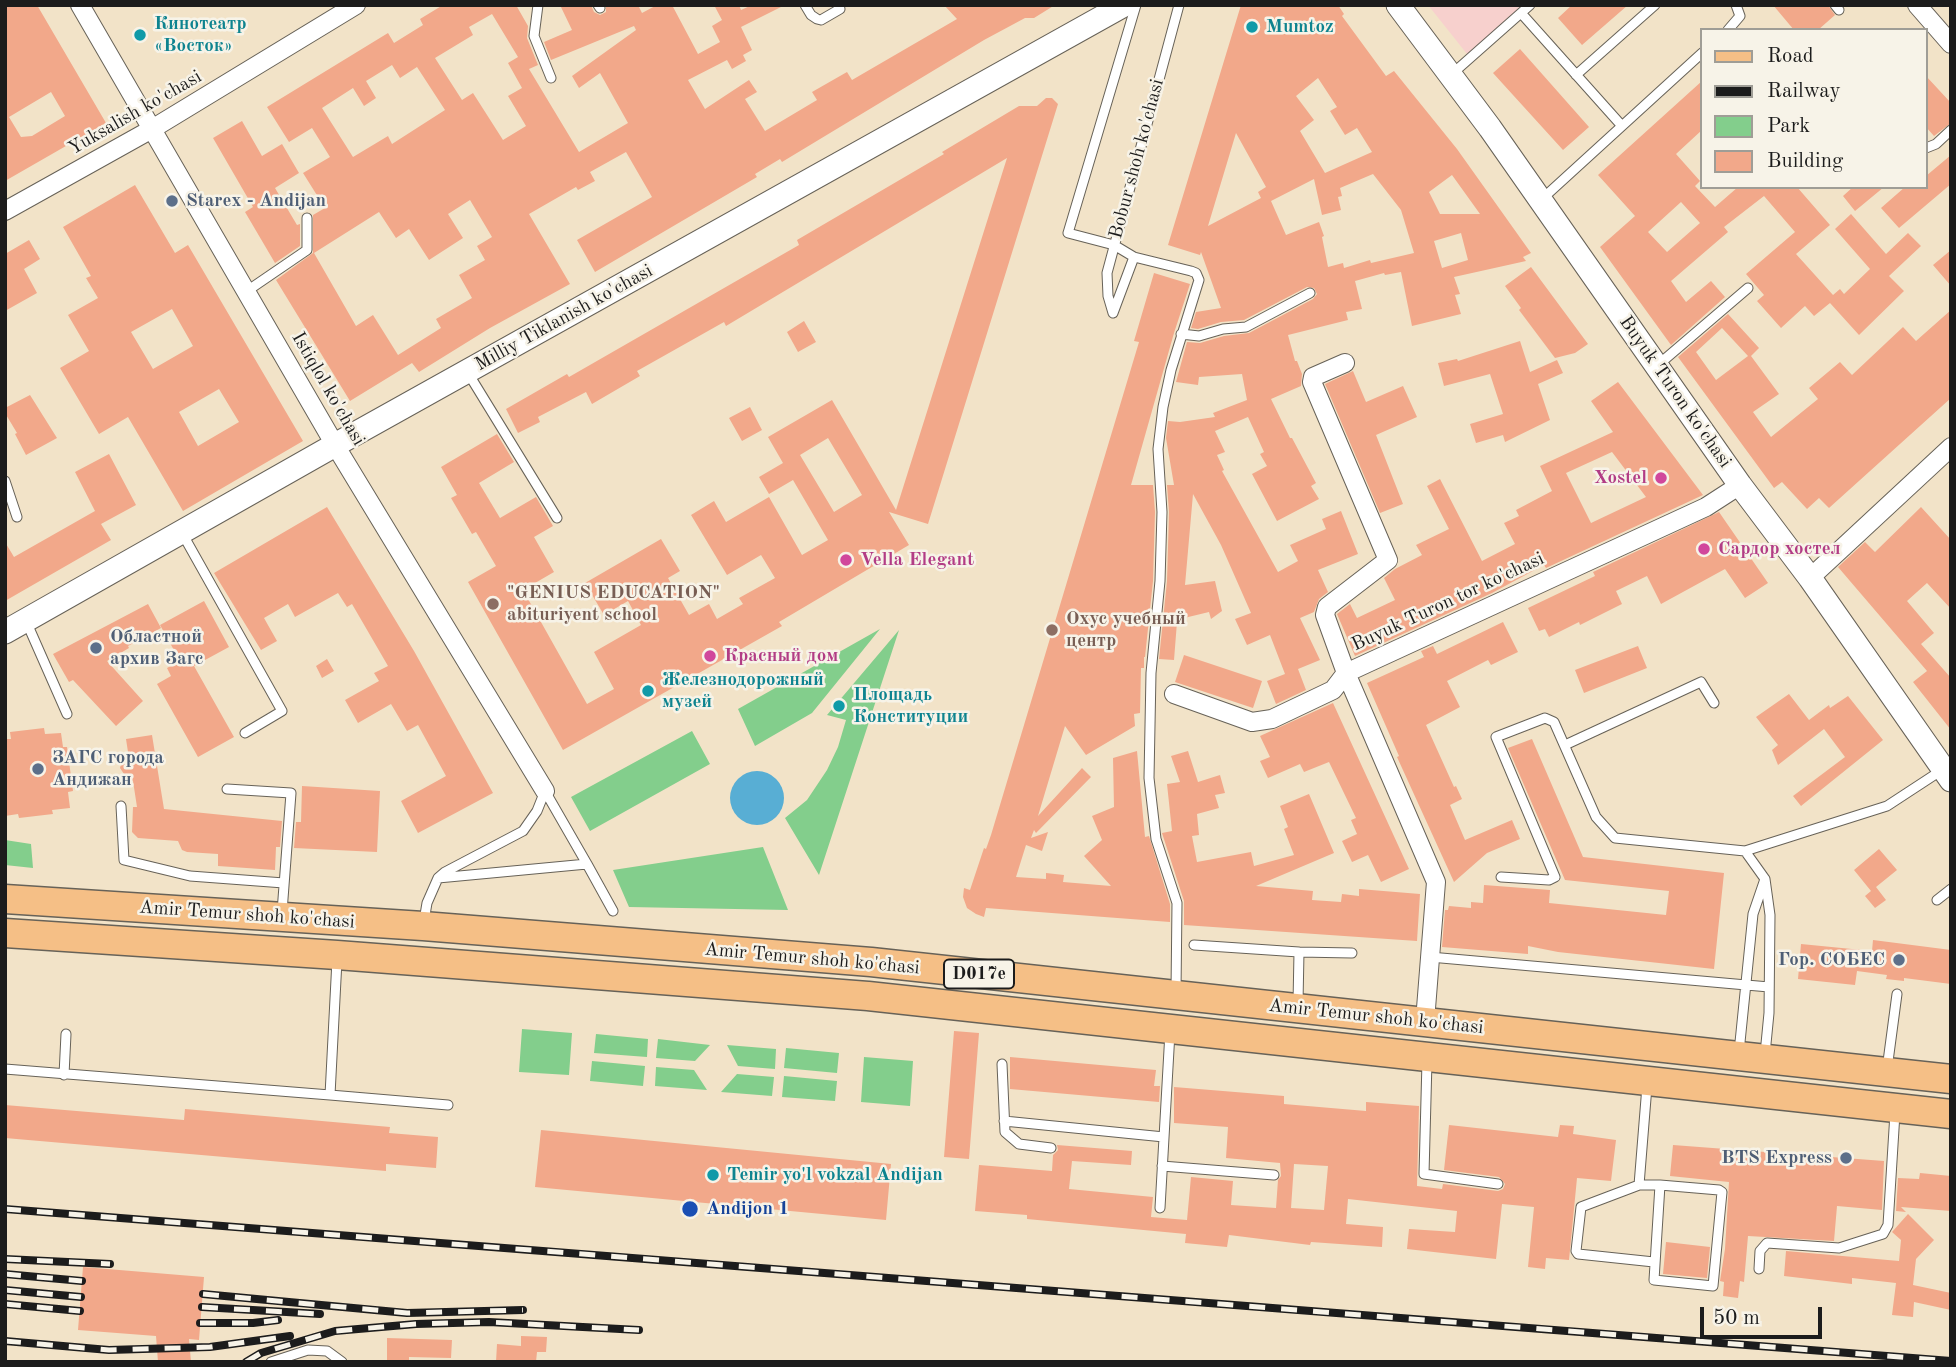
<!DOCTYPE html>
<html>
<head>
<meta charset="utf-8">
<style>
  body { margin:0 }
  #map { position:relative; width:1956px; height:1367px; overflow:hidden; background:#f2e3c8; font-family:"Old Standard TT",serif }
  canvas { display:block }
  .frame { position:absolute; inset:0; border:7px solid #1c1c1c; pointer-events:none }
  .legend { position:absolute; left:1700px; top:28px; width:228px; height:161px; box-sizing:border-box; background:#f7f3e8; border:2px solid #9f9d96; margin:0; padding:9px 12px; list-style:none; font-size:21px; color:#1c1c1c }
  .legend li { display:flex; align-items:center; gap:14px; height:35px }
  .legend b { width:35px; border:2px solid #9f9d96 }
  .scale { position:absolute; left:1700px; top:1307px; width:122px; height:32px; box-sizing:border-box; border:4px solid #1c1c1c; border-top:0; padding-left:9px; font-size:21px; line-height:24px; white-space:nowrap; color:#1c1c1c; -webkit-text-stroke:5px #f7f3e8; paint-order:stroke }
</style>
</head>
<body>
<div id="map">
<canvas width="1956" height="1367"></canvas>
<div class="frame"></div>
<ul class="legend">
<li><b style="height:9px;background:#f5bf86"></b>Road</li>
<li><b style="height:9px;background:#1c1c1c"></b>Railway</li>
<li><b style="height:19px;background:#83ce8c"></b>Park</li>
<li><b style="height:19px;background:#f2a88a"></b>Building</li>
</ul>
<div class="scale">50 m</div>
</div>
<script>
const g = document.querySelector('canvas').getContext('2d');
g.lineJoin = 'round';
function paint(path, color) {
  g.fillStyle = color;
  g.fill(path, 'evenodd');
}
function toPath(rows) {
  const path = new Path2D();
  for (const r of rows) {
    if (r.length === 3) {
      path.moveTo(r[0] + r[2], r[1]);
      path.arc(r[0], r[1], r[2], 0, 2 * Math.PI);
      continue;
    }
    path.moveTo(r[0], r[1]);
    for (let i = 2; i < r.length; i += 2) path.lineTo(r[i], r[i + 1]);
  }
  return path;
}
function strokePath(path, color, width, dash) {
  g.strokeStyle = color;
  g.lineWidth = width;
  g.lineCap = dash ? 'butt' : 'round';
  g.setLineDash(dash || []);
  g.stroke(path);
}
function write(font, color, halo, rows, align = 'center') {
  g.font = font + ' "Old Standard TT",serif';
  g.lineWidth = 5;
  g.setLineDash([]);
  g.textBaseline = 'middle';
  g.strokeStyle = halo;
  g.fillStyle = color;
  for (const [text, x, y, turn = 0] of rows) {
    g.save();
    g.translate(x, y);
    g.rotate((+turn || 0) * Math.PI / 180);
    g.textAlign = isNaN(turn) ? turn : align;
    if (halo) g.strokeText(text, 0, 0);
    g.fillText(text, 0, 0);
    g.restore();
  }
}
paint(toPath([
  [1428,5,1530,5,1471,59]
]), '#f7d0cd');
paint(toPath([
  [880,629,812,713,755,746,738,709],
  [899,630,819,875,785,818,807,800,827,770,838,747,846,720,827,715],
  [692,731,710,764,590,831,571,797],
  [5,840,31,844,33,868,5,865],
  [763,847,788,910,629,907,613,870],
  [522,1029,572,1033,569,1075,519,1072],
  [596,1034,648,1039,647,1057,594,1053],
  [658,1039,710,1045,695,1061,656,1058],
  [727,1045,776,1049,775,1069,738,1066],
  [786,1048,839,1053,837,1073,784,1068],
  [864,1057,913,1061,910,1106,861,1102],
  [592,1061,645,1066,643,1086,590,1081],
  [656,1067,694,1070,707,1090,655,1086],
  [737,1074,774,1077,772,1096,721,1092],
  [784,1076,837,1081,835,1101,782,1097]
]), '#83ce8c');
paint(toPath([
  [757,798,27]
]), '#58aed4');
paint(toPath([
  [5,5,37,5,106,123,5,181],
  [51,92,65,116,32,136,21,137,9,117],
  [443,5,516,5,528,26,527,38,538,65,529,69,579,152,628,123,600,73,579,88,572,76,636,30,634,26,551,60,544,42,572,30,560,5,591,5,594,12,600,15,606,12,606,5,638,5,642,13,657,5,672,5,698,54,720,42,712,26,722,20,714,5,739,5,741,10,752,5,785,5,741,27,752,50,743,55,746,61,732,69,727,60,688,80,705,109,749,80,757,92,745,99,765,131,817,100,812,92,847,72,852,80,957,19,944,5,1055,5,1034,18,1025,18,984,40,782,162,780,159,755,174,757,177,595,272,577,240,652,197,626,152,590,172,595,181,578,190,576,187,529,214,570,284,490,328,419,372,412,363,350,401,276,280,313,253,313,215,325,208,303,173,330,157,312,128,289,142,267,107,388,33,394,43,423,25,420,19],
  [492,14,518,57,508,63,522,88,508,96,526,126,503,140,473,93,462,100,435,58,473,35,469,27],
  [392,65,400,78,417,67,445,110,392,144,388,136,353,157,322,108,353,88,364,106,376,98,366,81],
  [470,200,492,237,477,246,485,260,459,275,472,298,436,319,441,328,398,355,373,315,356,326,314,253,379,212,396,238,409,229,429,260,463,238,448,214],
  [1241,5,1338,5,1344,14,1342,16,1386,76,1394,71,1457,149,1531,253,1523,257,1526,261,1454,277,1460,294,1455,295,1461,314,1412,326,1401,272,1385,275,1384,273,1355,281,1362,309,1346,312,1348,320,1288,335,1295,361,1297,361,1302,374,1301,386,1271,399,1290,438,1292,438,1316,483,1311,486,1319,499,1277,521,1252,474,1267,466,1260,454,1264,452,1248,417,1215,431,1225,452,1217,455,1224,470,1222,471,1278,572,1298,561,1290,545,1326,529,1322,519,1341,511,1358,554,1318,570,1328,592,1319,599,1314,612,1300,618,1320,660,1298,669,1306,690,1276,704,1267,681,1285,674,1270,635,1247,645,1235,619,1251,613,1221,545,1193,494,1185,585,1215,581,1222,611,1211,619,1209,612,1180,619,1179,622,1177,622,1174,660,1159,659,1167,581,1169,512,1167,485,1174,485,1166,438,1168,421,1180,422,1215,417,1213,413,1247,400,1242,374,1199,377,1198,385,1176,382,1187,342,1200,343,1224,336,1249,333,1313,299,1317,294,1314,288,1307,287,1244,320,1221,322,1198,329,1191,328,1196,312,1221,308,1201,252,1200,255,1168,245],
  [1318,78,1337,107,1330,111,1345,135,1357,128,1372,152,1325,173,1300,131,1314,120,1296,96],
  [1236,133,1266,187,1258,192,1261,198,1208,226],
  [1373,174,1401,210,1414,253,1371,263,1370,260,1344,268,1343,263,1328,267,1322,237,1324,236,1319,222,1286,235,1271,201,1314,179,1322,215,1341,210,1338,197,1342,196,1340,188],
  [1452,175,1480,214,1440,214,1429,192],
  [1461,233,1468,260,1442,268,1434,241],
  [1572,5,1628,5,1582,45,1558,18],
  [1773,5,1828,5,1835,15,1818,30,1794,30],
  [1520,49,1589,127,1563,150,1493,73],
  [1926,76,1951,103,1951,123,1934,136,1926,127],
  [1702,81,1702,130,1676,154,1700,181,1695,186,1715,207,1738,187,1797,187,1830,225,1796,254,1833,295,1840,289,1844,294,1870,269,1835,229,1851,214,1886,254,1908,233,1921,246,1889,276,1904,291,1859,335,1830,303,1814,316,1805,306,1781,328,1757,301,1764,295,1746,274,1795,232,1764,196,1724,227,1728,232,1671,281,1686,302,1711,281,1725,297,1671,345,1600,247,1635,216,1598,175],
  [1681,202,1700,223,1667,252,1648,232],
  [1046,98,1052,98,1058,104,928,524,889,512,909,545,779,622,782,626,563,750,468,582,496,566,476,532,472,534,451,498,457,495,441,467,497,434,514,462,479,483,500,518,536,497,553,526,534,537,554,572,523,590,587,704,614,689,594,652,641,625,628,601,604,615,585,583,661,539,680,571,668,578,689,615,709,604,717,619,743,604,739,598,775,578,761,555,727,575,691,515,714,501,726,522,769,497,802,555,828,540,793,480,769,494,759,477,783,463,768,437,832,400,896,510,1007,158,726,326,724,322,637,371,640,376,592,404,586,392,538,417,540,422,518,433,506,409,567,374,569,377,799,245,797,240,944,154,942,152,1019,106,1037,106],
  [828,438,862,495,834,512,800,455],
  [242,121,262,156,282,144,299,173,275,188,297,225,300,224,300,246,275,263,245,212,253,207,213,138],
  [1951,155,1951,184,1899,228,1881,208,1905,187,1926,187,1926,176],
  [135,185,175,253,188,245,303,441,183,511,128,417,99,434,60,368,89,351,68,315,98,298,86,278,91,276,63,227],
  [172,309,193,346,153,369,131,332],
  [219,389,239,422,198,446,179,412],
  [1853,187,1884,187,1855,211,1843,196],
  [29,240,40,259,24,269,37,293,5,311,5,254],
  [1951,250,1951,286,1933,265],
  [1531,267,1588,344,1575,353,1555,358,1519,310,1521,308,1505,286],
  [1154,273,1190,284,1174,333,1131,485,1153,485,1155,512,1153,581,1145,657,1144,657,1144,668,1141,668,1140,713,1134,714,1135,726,1086,755,1065,726,1038,816,1082,768,1091,777,1036,833,1034,830,1031,838,1048,832,1042,851,1026,845,1016,877,1046,879,1046,873,1064,875,1063,882,1111,886,1084,856,1102,840,1092,816,1114,807,1113,758,1137,751,1145,837,1149,836,1170,904,1170,922,986,908,984,917,976,914,967,908,963,897,964,888,970,890,984,848,986,849,991,835,1139,342,1134,341],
  [1951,310,1951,398,1829,508,1819,498,1807,509,1782,482,1774,488,1678,357,1728,314,1759,348,1751,356,1779,394,1753,412,1771,437,1818,399,1809,388,1840,362,1852,375,1903,327,1916,341],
  [1722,328,1748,356,1716,380,1696,352],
  [804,321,816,342,798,352,787,332],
  [1520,341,1530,372,1557,360,1563,373,1538,384,1550,420,1505,442,1503,435,1476,443,1470,424,1503,414,1490,374,1444,386,1438,363,1457,359,1458,361],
  [1353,371,1366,402,1403,386,1417,417,1376,435,1403,504,1380,513,1325,384],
  [1618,382,1703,495,1546,568,1544,565,1492,593,1355,656,1337,614,1350,604,1357,618,1395,600,1384,578,1395,569,1422,555,1416,545,1449,529,1427,486,1440,479,1482,561,1515,544,1504,523,1519,516,1516,510,1552,491,1540,466,1613,432,1591,401],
  [1612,452,1646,497,1591,523,1566,473],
  [30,395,57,438,26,455,15,434,17,433,5,413,5,408],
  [750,407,762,430,742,441,729,418],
  [109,454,136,505,101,524,111,540,5,601,5,542,14,557,95,511,75,472],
  [327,507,414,651,493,793,418,833,401,801,446,776,418,725,407,731,391,704,358,723,345,700,379,681,374,673,388,666,352,604,347,607,338,593,295,617,288,604,264,618,277,641,261,650,214,573],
  [1921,507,1951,540,1951,609,1927,583,1907,601,1934,633,1921,644,1951,678,1951,730,1913,682,1927,671,1838,567,1865,542,1875,552],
  [1719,512,1768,583,1745,598,1725,569,1661,604,1647,576,1616,591,1622,604,1580,625,1579,622,1549,637,1545,629,1539,631,1528,608,1595,576,1593,572],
  [204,601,229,647,194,666,234,737,198,757,157,684,171,676,167,668,180,661,160,625],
  [148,604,161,628,128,646,129,648,107,661,143,701,116,726,73,680,69,682,53,654],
  [1503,622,1518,652,1491,665,1488,660,1447,681,1460,707,1426,725,1454,787,1456,786,1462,799,1450,805,1465,840,1512,820,1520,839,1487,853,1454,882,1397,757,1399,756,1367,683,1424,657,1421,651,1433,646,1437,654],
  [1638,646,1647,668,1584,693,1575,670],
  [1184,655,1262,681,1253,708,1175,682],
  [327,659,334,671,322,678,316,666],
  [1789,694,1809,720,1829,705,1830,708,1848,696,1883,740,1801,806,1793,796,1845,757,1824,729,1778,765,1772,750,1778,745,1756,717],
  [1333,703,1409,869,1381,882,1368,855,1352,862,1342,841,1357,834,1351,820,1356,818,1329,762,1304,772,1300,764,1268,778,1260,761,1270,757,1260,736],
  [44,728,45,734,61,733,63,747,67,747,73,791,68,792,70,808,52,810,53,814,19,818,18,814,5,816,5,739,11,739,10,732],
  [152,735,164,809,282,821,280,847,276,847,275,870,218,866,218,854,187,852,182,850,178,841,138,838,132,832,133,807,137,807,133,781,126,777,120,768,123,757,128,752,126,739],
  [1532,739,1583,857,1724,873,1714,969,1558,952,1528,946,1528,954,1442,947,1445,910,1448,910,1449,906,1471,908,1471,902,1483,903,1484,885,1550,890,1549,903,1666,915,1669,891,1565,880,1508,748],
  [1188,751,1198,782,1220,775,1225,793,1215,795,1219,808,1197,814,1199,835,1192,836,1197,862,1251,852,1254,866,1294,855,1284,829,1288,827,1280,806,1309,794,1334,853,1256,886,1313,891,1312,900,1341,902,1342,894,1359,896,1359,889,1420,894,1417,941,1184,925,1184,901,1162,833,1172,831,1167,784,1180,782,1171,756],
  [302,786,380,791,377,852,294,848,296,822,301,822],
  [1879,849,1897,870,1876,887,1886,900,1875,908,1865,896,1871,891,1854,870],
  [1873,940,1951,950,1951,984,1904,978,1904,981,1886,979,1887,975,1857,971,1855,985,1798,979,1801,944,1872,951],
  [954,1031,979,1033,969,1159,944,1157],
  [1010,1057,1156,1070,1154,1086,1160,1086,1159,1102,1010,1089],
  [1174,1087,1284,1096,1284,1104,1366,1111,1366,1102,1419,1106,1417,1186,1442,1189,1443,1184,1498,1191,1503,1189,1505,1184,1499,1177,1444,1170,1449,1125,1558,1137,1560,1125,1574,1126,1573,1134,1616,1140,1611,1181,1577,1178,1569,1260,1546,1258,1545,1269,1528,1267,1534,1207,1502,1204,1496,1259,1407,1249,1409,1229,1455,1232,1457,1211,1348,1199,1346,1224,1383,1227,1382,1247,1311,1242,1310,1245,1229,1235,1227,1247,1185,1243,1186,1234,1027,1219,1027,1215,975,1211,979,1165,1052,1171,1053,1155,1058,1150,1057,1145,1132,1151,1131,1165,1072,1161,1069,1189,1153,1197,1151,1217,1187,1220,1191,1177,1233,1181,1231,1205,1276,1208,1278,1180,1281,1176,1280,1163,1226,1158,1228,1127,1174,1123],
  [1294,1164,1328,1166,1324,1210,1291,1208],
  [5,1105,184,1120,185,1109,390,1127,389,1133,438,1137,436,1168,386,1164,386,1171,5,1138],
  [541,1130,891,1164,886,1220,535,1187],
  [1673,1145,1884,1161,1882,1210,1837,1206,1834,1241,1748,1236,1744,1282,1740,1281,1738,1298,1723,1296,1724,1282,1720,1281,1725,1249,1729,1182,1670,1176],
  [1920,1173,1951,1176,1951,1211,1901,1207,1906,1212,1896,1211,1898,1178,1919,1179],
  [1908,1214,1934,1240,1916,1259,1913,1285,1951,1293,1951,1310,1914,1302,1913,1317,1892,1315,1896,1283,1852,1278,1852,1284,1784,1276,1786,1251,1899,1261,1901,1240,1892,1232],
  [1666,1242,1710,1247,1707,1278,1663,1274],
  [83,1267,204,1277,199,1340,189,1339,191,1362,158,1362,156,1336,78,1330],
  [521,1336,547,1337,546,1352,537,1352,536,1362,496,1362,497,1344,521,1346],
  [387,1338,452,1340,451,1358,409,1357,409,1361,387,1361]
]), '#f2a88a');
const service = toPath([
  [538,5,534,36,551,78],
  [598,5,600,8],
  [805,5,811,15,817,19,821,20,840,9],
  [1835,5,1839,10],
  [1521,13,1622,126],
  [1728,30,1740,16,1736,5],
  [1452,74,1530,5],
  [1576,75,1655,5],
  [1926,148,1936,144,1951,130],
  [1542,199,1702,53],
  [1134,257,1191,271,1196,273,1199,280,1171,370,1163,407,1158,449,1162,512,1160,581,1151,673,1149,778,1156,839,1177,903,1176,991],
  [247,291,307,250,307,218],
  [1113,313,1134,257,1114,245,1068,233,1136,5],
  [1113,313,1108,296,1107,273,1179,5],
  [1181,334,1199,336,1223,329,1246,327,1310,293],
  [1658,365,1748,288],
  [468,373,557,518],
  [5,481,17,517],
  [182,533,282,711,245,733],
  [26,621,67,714],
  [1565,745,1701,682,1714,703],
  [227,789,291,793,282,912],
  [121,806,124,860,190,876,284,883],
  [587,864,613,911],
  [1501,877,1549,880,1555,877,1496,737,1545,718,1554,722,1596,817,1615,838,1745,851],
  [438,878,587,864,545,791],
  [1765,879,1745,851,1887,806,1942,770],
  [1937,900,1951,889],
  [424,921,427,903,438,878,445,872,523,831,537,811,545,791],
  [1194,945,1299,952],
  [1430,957,1769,987],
  [1298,1003,1299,952,1352,953],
  [1739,1052,1753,914,1765,879,1770,915,1769,1013,1765,1054],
  [1427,1061,1424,1174,1498,1184],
  [1002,1064,1005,1132,1019,1144,1051,1148],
  [5,1069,330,1095,337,960],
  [1887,1069,1897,994],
  [64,1075,66,1034],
  [1647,1086,1639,1185,1581,1207,1576,1251,1578,1254,1654,1262],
  [330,1095,448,1105],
  [1004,1121,1164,1137],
  [1162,1166,1274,1175],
  [1639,1185,1660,1185,1654,1280,1713,1286,1722,1192,1719,1190,1660,1185],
  [1160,1208,1170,1032],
  [1759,1269,1760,1251,1767,1243,1839,1248,1883,1234,1888,1225,1895,1113],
  [271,1362,308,1350,327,1351,342,1362]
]);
const minor = toPath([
  [80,5,335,445,545,791],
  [1917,5,1951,44],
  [5,211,152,129,356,5],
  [1345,363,1313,377,1312,382,1388,560,1327,607,1325,615,1346,673,1436,882,1425,1021],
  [1810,578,1951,447],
  [1174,694,1252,722,1272,719,1333,690,1346,673,1706,507,1740,485]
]);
const tertiary = toPath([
  [1398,5,1490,128,1740,485,1810,578,1951,780],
  [5,632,335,445,1124,5]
]);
const primary = toPath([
  [5,899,423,926,871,962,1951,1079],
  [5,933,337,955,868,996,1951,1114]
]);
strokePath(service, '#676258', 11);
strokePath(minor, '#676258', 20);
strokePath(tertiary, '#676258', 25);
strokePath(primary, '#676258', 31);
strokePath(service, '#fff', 9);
strokePath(minor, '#fff', 18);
strokePath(tertiary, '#fff', 23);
strokePath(primary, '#f5bf86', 28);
const rail = toPath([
  [5,1209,1951,1361],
  [5,1259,110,1264],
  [5,1274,82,1281],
  [5,1290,81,1297],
  [203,1294,407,1313,523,1310],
  [5,1304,80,1311],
  [202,1307,320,1314],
  [200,1323,253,1323,278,1320],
  [5,1341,109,1350,210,1347,290,1336],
  [246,1362,261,1353,335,1331,416,1324,489,1322,639,1330]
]);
strokePath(rail, '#1c1c1c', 8);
strokePath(rail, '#f7f3e8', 5, [16]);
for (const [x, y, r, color] of [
  [1252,27,7,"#0f9aa8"],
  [140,35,7,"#0f9aa8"],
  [172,201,7,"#5c6f8a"],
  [1661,478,7,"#d1479c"],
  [1704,549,7,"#d1479c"],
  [846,560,7,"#d1479c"],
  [493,604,7,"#8d6e63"],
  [1052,630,7,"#8d6e63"],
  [96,648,7,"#5c6f8a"],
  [710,656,7,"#d1479c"],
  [648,691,7,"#0f9aa8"],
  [839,706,7,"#0f9aa8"],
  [38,769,7,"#5c6f8a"],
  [1899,960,7,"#5c6f8a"],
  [1846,1158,7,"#5c6f8a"],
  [713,1175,7,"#0f9aa8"],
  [690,1209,9,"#1a4fb4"]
]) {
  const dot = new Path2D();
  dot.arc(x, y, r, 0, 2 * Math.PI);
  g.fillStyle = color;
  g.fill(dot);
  strokePath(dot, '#f7f3e8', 2.5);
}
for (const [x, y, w] of [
  [979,974,70]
]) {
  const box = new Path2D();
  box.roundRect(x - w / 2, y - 14.5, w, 29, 5);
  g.fillStyle = '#f7f3e8';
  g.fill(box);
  strokePath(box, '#1c1c1c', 2);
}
write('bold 18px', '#1c1c1c', null, [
  ["D017e",979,974]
]);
write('bold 19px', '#0d838f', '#f7f3e8', [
  ["Кинотеатр",154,24],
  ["«Восток»",154,46],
  ["Mumtoz",1266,27],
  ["Железнодорожный",662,680],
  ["музей",662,702],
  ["Площадь",853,695],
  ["Конституции",853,717],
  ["Temir yo'l vokzal Andijan",727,1175]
], 'left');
write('19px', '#1c1c1c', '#f7f3e8', [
  ["Yuksalish ko'chasi",135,113,-30],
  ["Bobur shoh ko'chasi",1137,159,-75],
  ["Milliy Tiklanish ko'chasi",564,318,-29],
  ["Istiqlol ko'chasi",328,389,60],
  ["Buyuk Turon ko'chasi",1675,392,55],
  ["Buyuk Turon tor ko'chasi",1448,602,-25],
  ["Amir Temur shoh ko'chasi",247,915,4],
  ["Amir Temur shoh ko'chasi",812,959,5],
  ["Amir Temur shoh ko'chasi",1376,1017,6]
]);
write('bold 19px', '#4e5e75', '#f7f3e8', [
  ["Starex - Andijan",186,201],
  ["Областной",110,637],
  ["архив Загс",110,659],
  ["ЗАГС города",52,758],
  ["Андижан",52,780],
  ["Гор. СОБЕС",1885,960,"right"],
  ["BTS Express",1832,1158,"right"]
], 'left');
write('bold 19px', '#b23c85', '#f7f3e8', [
  ["Xostel",1647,478,"right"],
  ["Сардор хостел",1718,549],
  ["Vella Elegant",860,560],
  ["Красный дом",724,656]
], 'left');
write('bold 19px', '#785e54', '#f7f3e8', [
  ["\"GENIUS EDUCATION\"",507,593],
  ["abituriyent school",507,615],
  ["Охус учебный",1066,619],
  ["центр",1066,641]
], 'left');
write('bold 19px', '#164399', '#f7f3e8', [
  ["Andijon 1",706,1209]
], 'left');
</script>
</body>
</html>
